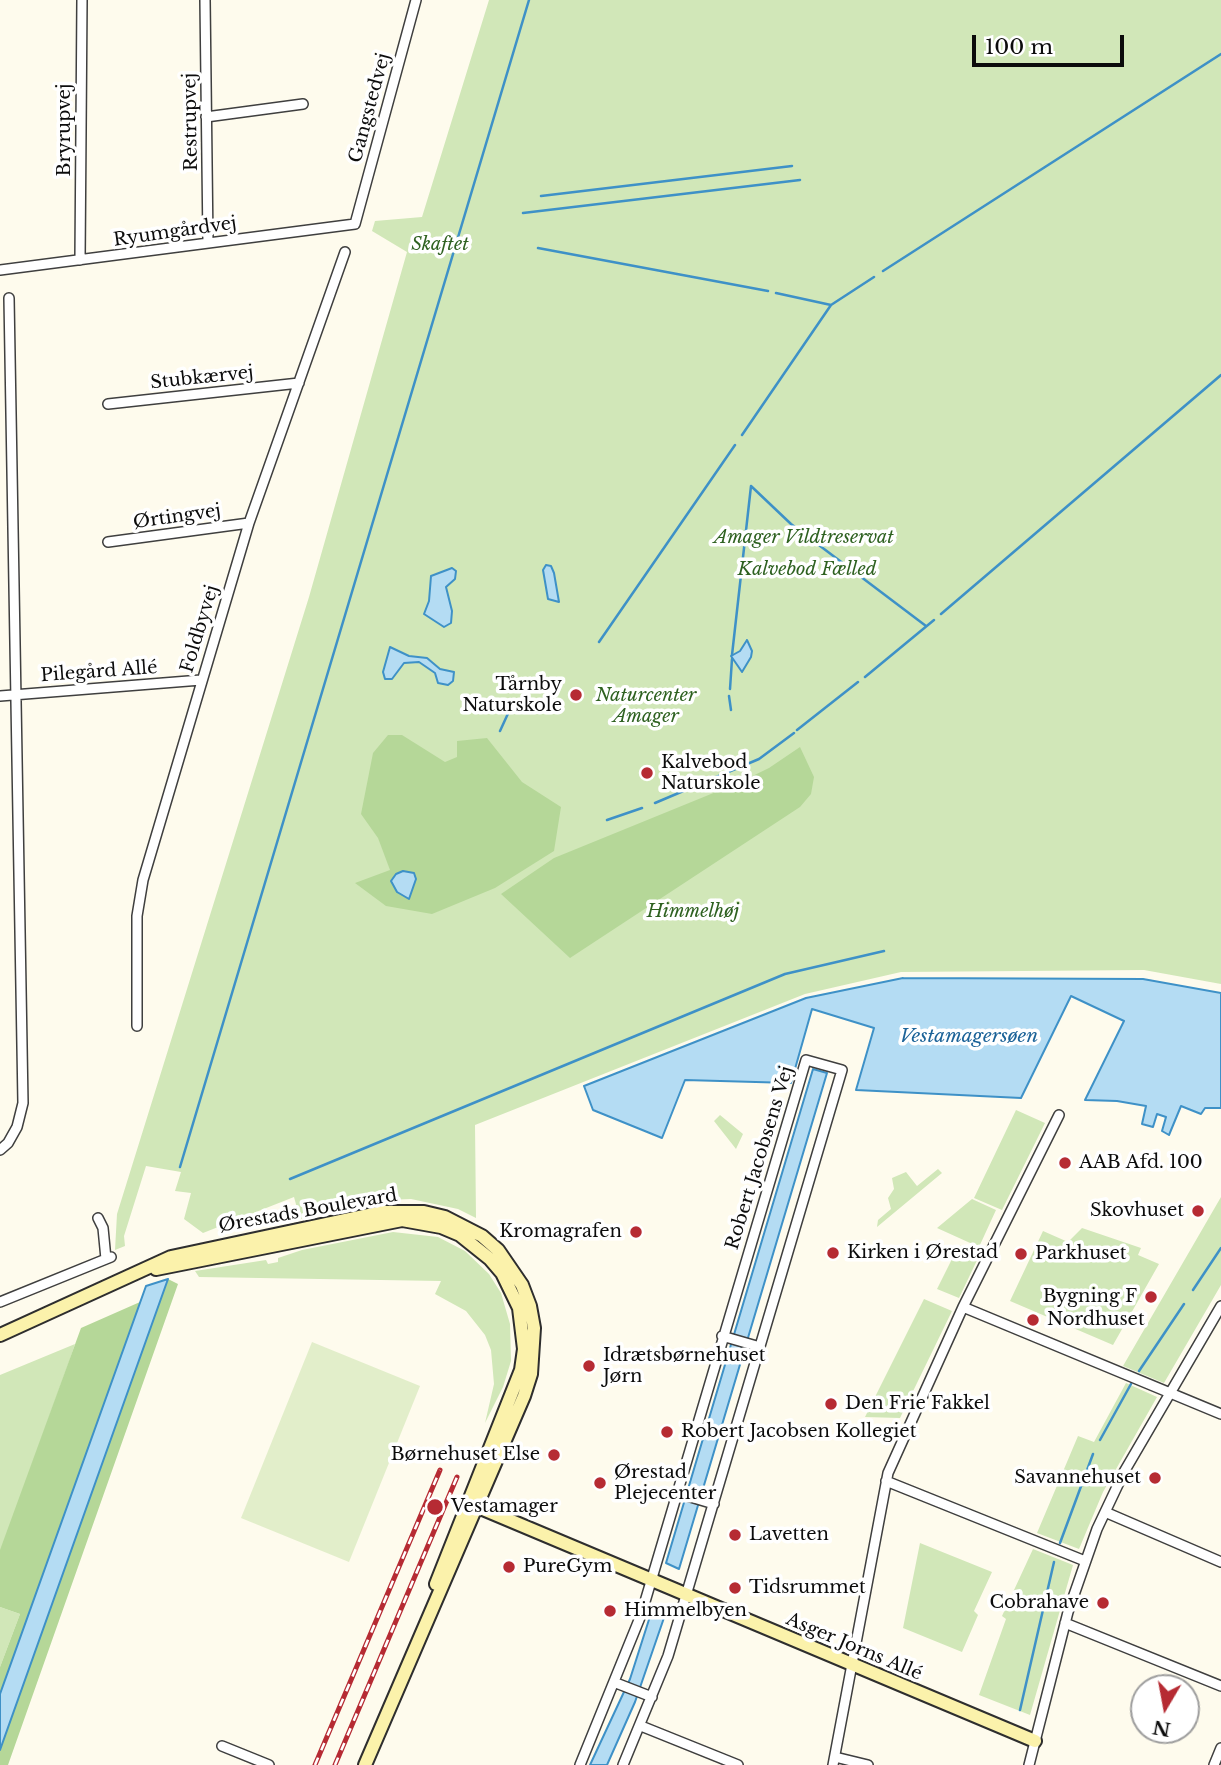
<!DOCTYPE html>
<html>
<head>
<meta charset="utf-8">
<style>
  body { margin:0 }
  #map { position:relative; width:1221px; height:1765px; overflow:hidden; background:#fefbed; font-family:"Libre Baskerville",serif }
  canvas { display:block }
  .north { position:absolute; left:1130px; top:1674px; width:70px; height:70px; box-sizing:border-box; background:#fff; border:2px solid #9e9e9e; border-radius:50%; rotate:190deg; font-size:19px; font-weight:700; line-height:28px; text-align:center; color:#0c0c0c }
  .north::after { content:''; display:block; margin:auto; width:24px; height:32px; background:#b62b33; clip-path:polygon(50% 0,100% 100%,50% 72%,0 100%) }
  .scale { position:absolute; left:972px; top:35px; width:152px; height:32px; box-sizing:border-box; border:4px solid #0c0c0c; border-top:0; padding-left:9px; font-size:21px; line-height:24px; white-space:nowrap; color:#0c0c0c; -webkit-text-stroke:5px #fff; paint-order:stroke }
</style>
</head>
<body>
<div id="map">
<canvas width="1221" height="1765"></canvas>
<div class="north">N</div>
<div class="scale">100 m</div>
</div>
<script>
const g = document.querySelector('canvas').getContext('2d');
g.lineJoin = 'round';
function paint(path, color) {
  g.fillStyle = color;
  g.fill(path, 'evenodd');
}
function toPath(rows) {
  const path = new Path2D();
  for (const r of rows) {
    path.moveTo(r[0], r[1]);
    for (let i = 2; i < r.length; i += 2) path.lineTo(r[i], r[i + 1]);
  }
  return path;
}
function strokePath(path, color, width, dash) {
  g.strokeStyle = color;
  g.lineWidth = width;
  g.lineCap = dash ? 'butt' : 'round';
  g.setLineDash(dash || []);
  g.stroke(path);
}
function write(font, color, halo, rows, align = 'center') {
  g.font = font + ' "Libre Baskerville",serif';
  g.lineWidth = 7;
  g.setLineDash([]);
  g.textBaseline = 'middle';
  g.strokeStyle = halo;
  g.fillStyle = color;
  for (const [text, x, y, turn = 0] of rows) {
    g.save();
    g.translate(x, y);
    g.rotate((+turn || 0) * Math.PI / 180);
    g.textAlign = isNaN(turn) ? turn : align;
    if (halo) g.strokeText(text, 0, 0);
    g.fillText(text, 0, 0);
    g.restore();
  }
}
paint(toPath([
  [489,0,1221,0,1221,984,1144,970,901,972,805,994,475,1125,476,1218,458,1209,411,1199,386,1200,300,1219,294,1197,203,1233,184,1219,191,1193,175,1191,181,1172,146,1166,124,1236,125,1246,115,1250,117,1214,309,597,407,252,372,231,375,221,422,217],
  [1016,1110,1045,1123,1002,1210,974,1198],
  [720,1115,743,1134,736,1149,714,1121],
  [938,1169,942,1173,877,1227,878,1220,891,1209,888,1198,894,1189,892,1178,906,1172,917,1186],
  [1221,1197,1221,1285,1164,1383,1123,1366],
  [972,1199,996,1210,979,1247,937,1228],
  [1082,1228,1141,1248,1138,1255,1159,1264,1113,1345,1010,1301,1043,1231,1068,1242],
  [393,1232,438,1237,465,1251,489,1274,501,1293,510,1324,511,1361,503,1387,485,1423,494,1384,491,1350,485,1335,466,1311,435,1294,441,1281,199,1277,195,1271,266,1260,268,1264,278,1262,278,1258,302,1250],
  [959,1245,980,1254,959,1298,937,1289],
  [924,1299,952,1311,900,1418,865,1417],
  [75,1344,70,1359,0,1553,0,1375],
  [1126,1383,1157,1397,1103,1492,1079,1549,1037,1533,1078,1436,1094,1442],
  [920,1543,992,1572,974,1611,978,1615,962,1652,903,1628],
  [1033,1549,1073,1565,1030,1715,979,1695,1006,1619,1002,1616],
  [0,1607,20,1614,0,1667]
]), '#d1e7b8');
paint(toPath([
  [388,735,402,735,445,762,457,757,457,741,487,738,522,782,561,807,554,851,495,888,432,914,386,906,355,883,390,870,378,838,361,814,373,753],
  [800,747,814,777,811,794,800,807,570,958,501,894,554,858,738,783,769,768],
  [168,1279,178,1284,8,1765,0,1765,0,1750],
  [140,1302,0,1694,0,1667,20,1614,0,1607,0,1550,81,1328]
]), '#b5d798');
paint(toPath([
  [312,1342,420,1386,349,1562,241,1518]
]), '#e2eeca');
const water = toPath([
  [546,565,551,566,554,573,559,602,548,599,543,570,546,565],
  [452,568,456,571,455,579,446,587,452,611,451,623,444,627,424,614,429,601,431,576,452,568],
  [747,640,752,651,751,657,742,672,731,656,740,651,747,640],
  [390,647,409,656,427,658,440,669,454,672,453,681,448,685,438,683,435,673,419,662,404,663,392,679,385,679,383,672,390,647],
  [403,871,414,873,416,879,409,899,397,892,391,881,396,874,403,871],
  [903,978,1143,979,1221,993,1221,1108,1205,1108,1201,1114,1181,1106,1169,1135,1162,1131,1166,1117,1157,1114,1153,1127,1142,1124,1146,1106,1117,1101,1085,1100,1124,1021,1071,996,1021,1098,856,1090,874,1028,812,1009,791,1083,685,1080,662,1138,593,1110,584,1086,806,998,903,978],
  [813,1069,827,1073,679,1569,666,1563,813,1069],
  [168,1279,0,1750,0,1694,146,1286,168,1279],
  [653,1607,666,1612,635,1702,607,1765,590,1765,630,1679,653,1607]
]);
paint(water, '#b4dcf3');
strokePath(water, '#3e91c7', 2);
strokePath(toPath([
  [541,196,792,166],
  [523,213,800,180],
  [538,248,768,291],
  [883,271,1221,54],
  [776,293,831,305],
  [742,435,831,305,874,277],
  [751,486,791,524,926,626],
  [941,614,1221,375],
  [599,642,735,445],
  [732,655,751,486],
  [865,677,934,620],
  [730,689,732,659],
  [729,696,731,710],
  [797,730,858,682],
  [500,731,511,707,527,699],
  [655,803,759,759,794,733],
  [607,820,642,808],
  [180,1167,529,0],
  [290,1179,785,974,884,951],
  [1193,1290,1221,1248],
  [1139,1371,1184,1304],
  [1100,1440,1131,1384],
  [1060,1543,1093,1454],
  [1020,1710,1054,1562]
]), '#3e91c7', 2.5);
const street = toPath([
  [205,0,208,243],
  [206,117,303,104],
  [80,260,82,0],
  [0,270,355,224,416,0],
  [108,404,299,383],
  [108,542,249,523],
  [0,696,201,680],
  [137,1026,137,916,143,880,249,523,345,252],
  [0,1150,8,1143,17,1127,23,1103,9,298],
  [98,1218,103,1228,106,1259],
  [0,1302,111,1257],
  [963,1307,1221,1414],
  [722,1336,760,1347],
  [886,1481,1085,1561],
  [677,1493,714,1504],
  [1105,1512,1221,1562],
  [1065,1623,1221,1686],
  [616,1683,652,1697],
  [641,1726,738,1765],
  [222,1746,269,1765],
  [835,1757,868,1765],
  [580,1765,641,1615,806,1060,842,1070,668,1656,623,1765],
  [833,1765,888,1473,963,1307,1059,1115],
  [1029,1765,1068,1612,1097,1529,1124,1472,1221,1306],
  [1214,1765,1221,1748]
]);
const secondary = toPath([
  [156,1269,402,1220,441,1227,460,1235,490,1259,502,1273,519,1308,524,1349,521,1370,436,1584],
  [0,1335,171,1257,382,1212,424,1212,445,1217,482,1236,498,1250,522,1285,530,1306,534,1328,531,1374,524,1396,365,1765],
  [471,1504,1035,1741]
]);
strokePath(street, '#3f3f3f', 12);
strokePath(secondary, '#2e2e2e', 16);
strokePath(street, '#fff', 9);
strokePath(secondary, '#fbf2ab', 12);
const rail = toPath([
  [315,1765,440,1470],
  [335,1765,457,1477]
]);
strokePath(rail, '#b62b33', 5);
strokePath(rail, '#fff', 2.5, [8]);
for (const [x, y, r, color] of [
  [576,695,7,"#b62b33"],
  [647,773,7,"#b62b33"],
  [1065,1163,7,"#b62b33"],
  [1198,1211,7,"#b62b33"],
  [636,1232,7,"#b62b33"],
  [833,1253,7,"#b62b33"],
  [1021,1254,7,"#b62b33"],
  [1151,1297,7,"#b62b33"],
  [1033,1320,7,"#b62b33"],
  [589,1366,7,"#b62b33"],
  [831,1404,7,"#b62b33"],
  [667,1432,7,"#b62b33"],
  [554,1455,7,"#b62b33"],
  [1155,1478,7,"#b62b33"],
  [600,1483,7,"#b62b33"],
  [435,1507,9,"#b62b33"],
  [735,1535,7,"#b62b33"],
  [509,1567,7,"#b62b33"],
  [735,1588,7,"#b62b33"],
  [1103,1603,7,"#b62b33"],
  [610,1611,7,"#b62b33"]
]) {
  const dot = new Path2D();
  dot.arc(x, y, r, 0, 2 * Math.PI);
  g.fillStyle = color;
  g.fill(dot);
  strokePath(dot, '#fff', 2.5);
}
write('18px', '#0c0c0c', '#fff', [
  ["Gangstedvej",370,108,-75],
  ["Restrupvej",191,122,-91],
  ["Bryrupvej",65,130,-90],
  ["Ryumgårdvej",175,232,-8],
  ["Stubkærvej",202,378,-6],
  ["Ørtingvej",177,517,-8],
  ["Foldbyvej",200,629,-73],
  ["Pilegård Allé",99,672,-4],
  ["Robert Jacobsens Vej",760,1158,-73],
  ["Ørestads Boulevard",308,1211,-10],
  ["Asger Jorns Allé",854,1647,23]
]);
write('italic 18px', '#2e6120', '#fff', [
  ["Skaftet",440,245],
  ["Amager Vildtreservat",804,538],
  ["Kalvebod Fælled",807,570],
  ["Naturcenter",646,696],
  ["Amager",646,717],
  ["Himmelhøj",693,912]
]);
write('18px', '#0c0c0c', '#fff', [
  ["Tårnby",562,685,"right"],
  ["Naturskole",562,706,"right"],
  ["Kalvebod",661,763],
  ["Naturskole",661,784],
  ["AAB Afd. 100",1079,1163],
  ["Skovhuset",1184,1211,"right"],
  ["Kromagrafen",622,1232,"right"],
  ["Kirken i Ørestad",847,1253],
  ["Parkhuset",1035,1254],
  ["Bygning F",1137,1297,"right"],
  ["Nordhuset",1047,1320],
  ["Idrætsbørnehuset",603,1356],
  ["Jørn",603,1377],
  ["Den Frie Fakkel",845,1404],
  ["Robert Jacobsen Kollegiet",681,1432],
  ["Børnehuset Else",540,1455,"right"],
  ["Ørestad",614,1473],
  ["Plejecenter",614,1494],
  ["Savannehuset",1141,1478,"right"],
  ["Vestamager",451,1507],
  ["Lavetten",749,1535],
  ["PureGym",523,1567],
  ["Tidsrummet",749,1588],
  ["Cobrahave",1089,1603,"right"],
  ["Himmelbyen",624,1611]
], 'left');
write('italic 19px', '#1c6398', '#fff', [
  ["Vestamagersøen",969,1037]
]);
</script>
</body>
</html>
